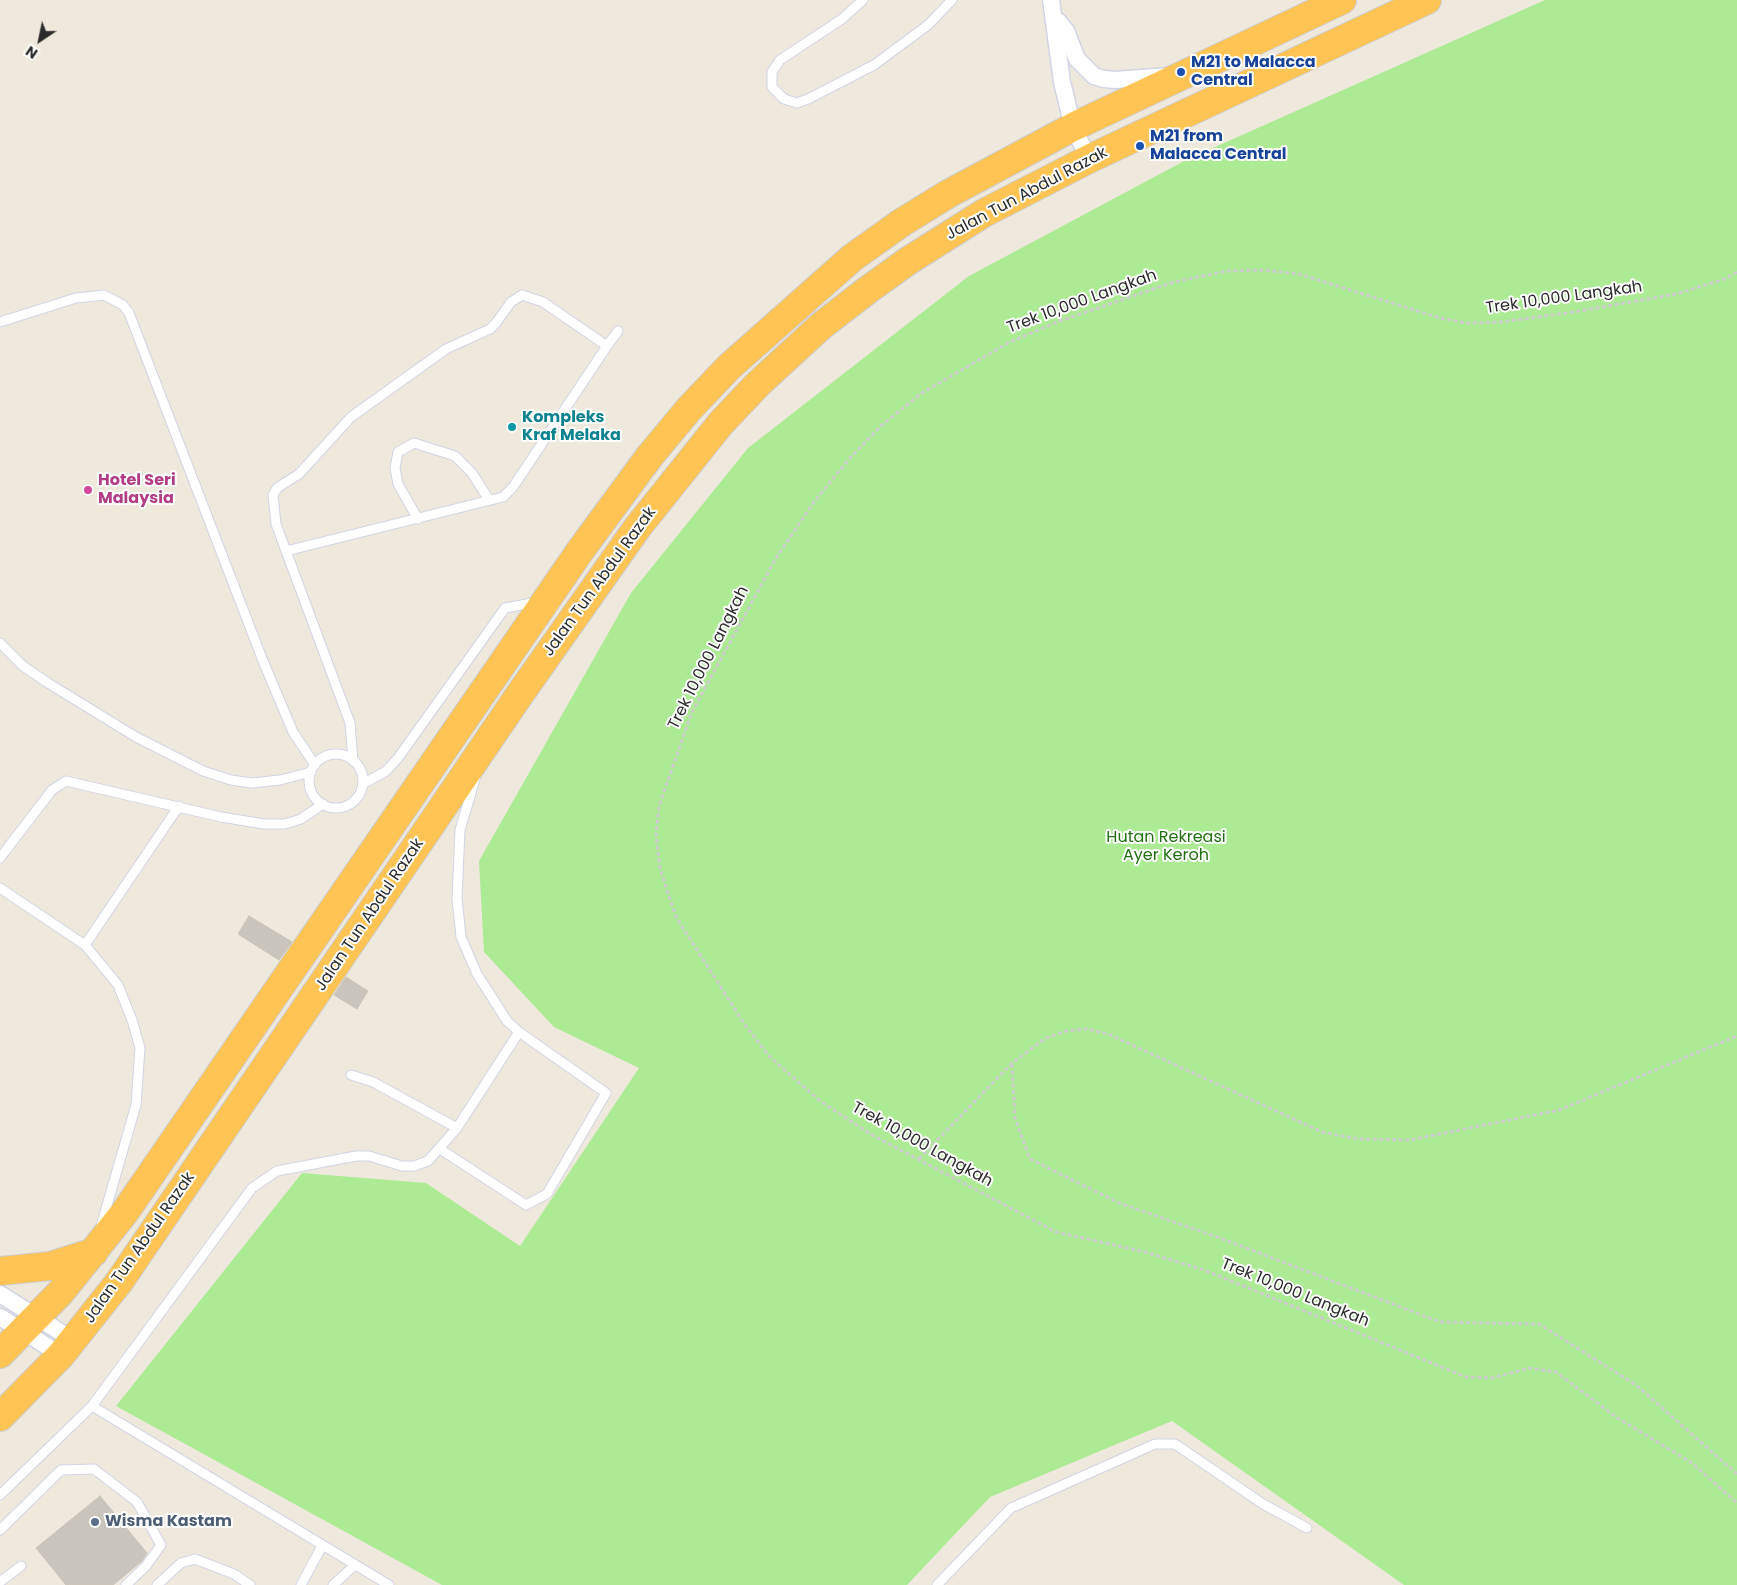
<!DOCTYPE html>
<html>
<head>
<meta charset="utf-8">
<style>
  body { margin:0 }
  #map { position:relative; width:1737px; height:1585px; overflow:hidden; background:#efe8dc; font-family:Poppins,sans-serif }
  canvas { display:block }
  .north { position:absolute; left:15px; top:15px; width:50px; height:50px; -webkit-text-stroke:4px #fff; paint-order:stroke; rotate:214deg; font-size:14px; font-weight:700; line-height:20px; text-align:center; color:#2b2b2b }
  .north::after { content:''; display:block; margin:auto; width:18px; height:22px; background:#2b2b2b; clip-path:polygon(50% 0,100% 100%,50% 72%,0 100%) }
</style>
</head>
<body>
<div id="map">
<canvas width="1737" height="1585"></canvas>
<div class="north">N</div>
</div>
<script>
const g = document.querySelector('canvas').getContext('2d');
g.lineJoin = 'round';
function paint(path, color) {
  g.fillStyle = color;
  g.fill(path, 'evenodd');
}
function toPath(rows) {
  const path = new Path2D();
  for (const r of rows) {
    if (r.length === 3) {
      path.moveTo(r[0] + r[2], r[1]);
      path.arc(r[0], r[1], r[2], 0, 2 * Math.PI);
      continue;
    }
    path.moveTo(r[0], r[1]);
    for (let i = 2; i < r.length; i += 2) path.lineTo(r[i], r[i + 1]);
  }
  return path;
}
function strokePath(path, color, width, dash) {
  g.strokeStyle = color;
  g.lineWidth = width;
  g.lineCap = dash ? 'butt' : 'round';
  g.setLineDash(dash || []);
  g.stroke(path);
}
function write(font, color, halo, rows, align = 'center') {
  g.font = font + ' Poppins,sans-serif';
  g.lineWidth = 4;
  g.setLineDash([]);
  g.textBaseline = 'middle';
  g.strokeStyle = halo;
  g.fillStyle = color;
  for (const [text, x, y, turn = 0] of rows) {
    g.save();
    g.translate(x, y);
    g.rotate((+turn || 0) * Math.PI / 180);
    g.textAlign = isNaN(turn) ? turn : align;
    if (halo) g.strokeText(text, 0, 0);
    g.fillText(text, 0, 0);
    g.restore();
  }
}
paint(toPath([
  [1545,0,1737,0,1737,1585,1404,1585,1172,1421,990,1497,907,1585,442,1585,116,1406,302,1173,426,1183,520,1246,639,1068,554,1027,484,952,479,861,631,593,748,448,969,276,1186,160]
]), '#aceb93');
const building = toPath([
  [249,916,292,942,279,960,238,934,249,916],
  [346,977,368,991,357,1009,334,995,346,977],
  [100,1496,147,1553,142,1561,113,1585,66,1585,36,1548,100,1496]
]);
paint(building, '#cac5bc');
strokePath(building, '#cac4b5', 1);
const service = toPath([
  [863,0,842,19,780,60,772,72,772,87,784,99,797,103,808,99,874,65,928,25,952,0],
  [0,322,76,298,104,295,123,305,129,313,263,661,293,732,315,765],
  [418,519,398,484,395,468,398,452,414,443,455,456,472,473,489,500],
  [286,551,503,497,513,487,607,346],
  [0,643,23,666,48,683,136,737,203,771,231,780,252,783,280,780,311,772],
  [336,781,27],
  [353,761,350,723,276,524,273,495,277,488,299,474,351,417,446,349,490,329,496,323,511,302,522,295,543,302,607,346,618,331],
  [363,784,386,771,398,758,505,608,538,602],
  [0,858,52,790,66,781,221,817,264,824,285,824,301,819,323,804],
  [0,888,85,945,118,985,132,1020,140,1048,136,1105,101,1226],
  [85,945,179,806],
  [351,1075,373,1082,457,1128],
  [440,1149,526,1205,547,1194,606,1093,519,1032],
  [92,1406,389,1585],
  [0,1495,92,1406,252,1188,277,1171,356,1156,369,1156,402,1166,414,1166,428,1161,457,1128,519,1032,507,1021,477,974,461,937,457,898,460,830,476,776],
  [0,1530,61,1470,94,1469,137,1502,161,1545,146,1566,126,1585],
  [0,1582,21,1566],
  [157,1585,181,1563,195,1559,234,1574,250,1585],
  [301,1585,322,1546],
  [333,1585,355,1565],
  [937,1585,1011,1508,1155,1444,1175,1444,1263,1504,1307,1528]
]);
const minor = toPath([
  [1051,0,1062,82,1073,127,1089,159],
  [1058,21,1066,31,1077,59,1094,76,1104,79,1115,80,1169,76],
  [0,1294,73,1340],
  [0,1317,61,1355]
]);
const trunk = toPath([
  [0,1271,50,1266,94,1252],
  [0,1354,60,1293,125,1212,580,551,649,457,689,409,729,367,852,258,901,223,948,194,1073,127,1342,0],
  [0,1417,61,1355,119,1282,520,694,637,528,721,423,758,384,821,326,869,289,908,261,984,213,1089,159,1427,0]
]);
strokePath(service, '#d1d4e6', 11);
strokePath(minor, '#d1d4e6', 19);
strokePath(trunk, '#ccc', 30);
strokePath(toPath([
  [1737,272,1725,279,1676,294,1574,312,1501,322,1467,323,1440,318,1299,274,1264,270,1227,271,1174,282,1057,322,1008,343,922,393,882,425,849,459,814,502,776,558,692,712,659,806,656,835,660,869,676,917,745,1025,770,1057,820,1101,872,1135,1056,1232,1145,1252,1204,1270,1466,1377,1492,1378,1530,1368,1556,1372,1616,1417,1692,1463,1737,1503],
  [1012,1064,1015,1118,1030,1159,1119,1203,1220,1238,1440,1322,1539,1324,1636,1385,1737,1474],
  [919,1159,1012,1063,1046,1038,1066,1031,1087,1029,1108,1034,1322,1132,1358,1139,1410,1140,1559,1110,1737,1036]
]), '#ccc', 3, [4, 2.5]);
strokePath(service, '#fff', 9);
strokePath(minor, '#fff', 16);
strokePath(trunk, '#ffc454', 28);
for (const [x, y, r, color] of [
  [1181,72,5,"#1a4fb4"],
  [1140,146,5,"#1a4fb4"],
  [512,427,5,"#0f9aa8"],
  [88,490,5,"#d1479c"],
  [95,1522,5,"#5c6f8a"]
]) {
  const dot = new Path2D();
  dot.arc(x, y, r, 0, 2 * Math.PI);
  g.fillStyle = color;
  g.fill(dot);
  strokePath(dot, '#fff', 2);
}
write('bold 16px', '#164399', '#fff', [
  ["M21 to Malacca",1191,63],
  ["Central",1191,81],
  ["M21 from",1150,137],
  ["Malacca Central",1150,155]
], 'left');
write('16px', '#2b2b2b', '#fff', [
  ["Jalan Tun Abdul Razak",1027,194,-28],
  ["Trek 10,000 Langkah",1564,298,-8],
  ["Trek 10,000 Langkah",1082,302,-20],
  ["Jalan Tun Abdul Razak",600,582,-54],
  ["Trek 10,000 Langkah",709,658,-63],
  ["Jalan Tun Abdul Razak",370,915,-56],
  ["Trek 10,000 Langkah",922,1145,29],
  ["Jalan Tun Abdul Razak",140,1248,-55],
  ["Trek 10,000 Langkah",1295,1293,22]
]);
write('bold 16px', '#0d838f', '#fff', [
  ["Kompleks",522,418],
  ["Kraf Melaka",522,436]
], 'left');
write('bold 16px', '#b23c85', '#fff', [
  ["Hotel Seri",98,481],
  ["Malaysia",98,499]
], 'left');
write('16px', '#217112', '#fff', [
  ["Hutan Rekreasi",1166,838],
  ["Ayer Keroh",1166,856]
]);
write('bold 16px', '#4e5e75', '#fff', [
  ["Wisma Kastam",105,1522]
], 'left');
</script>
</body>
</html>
